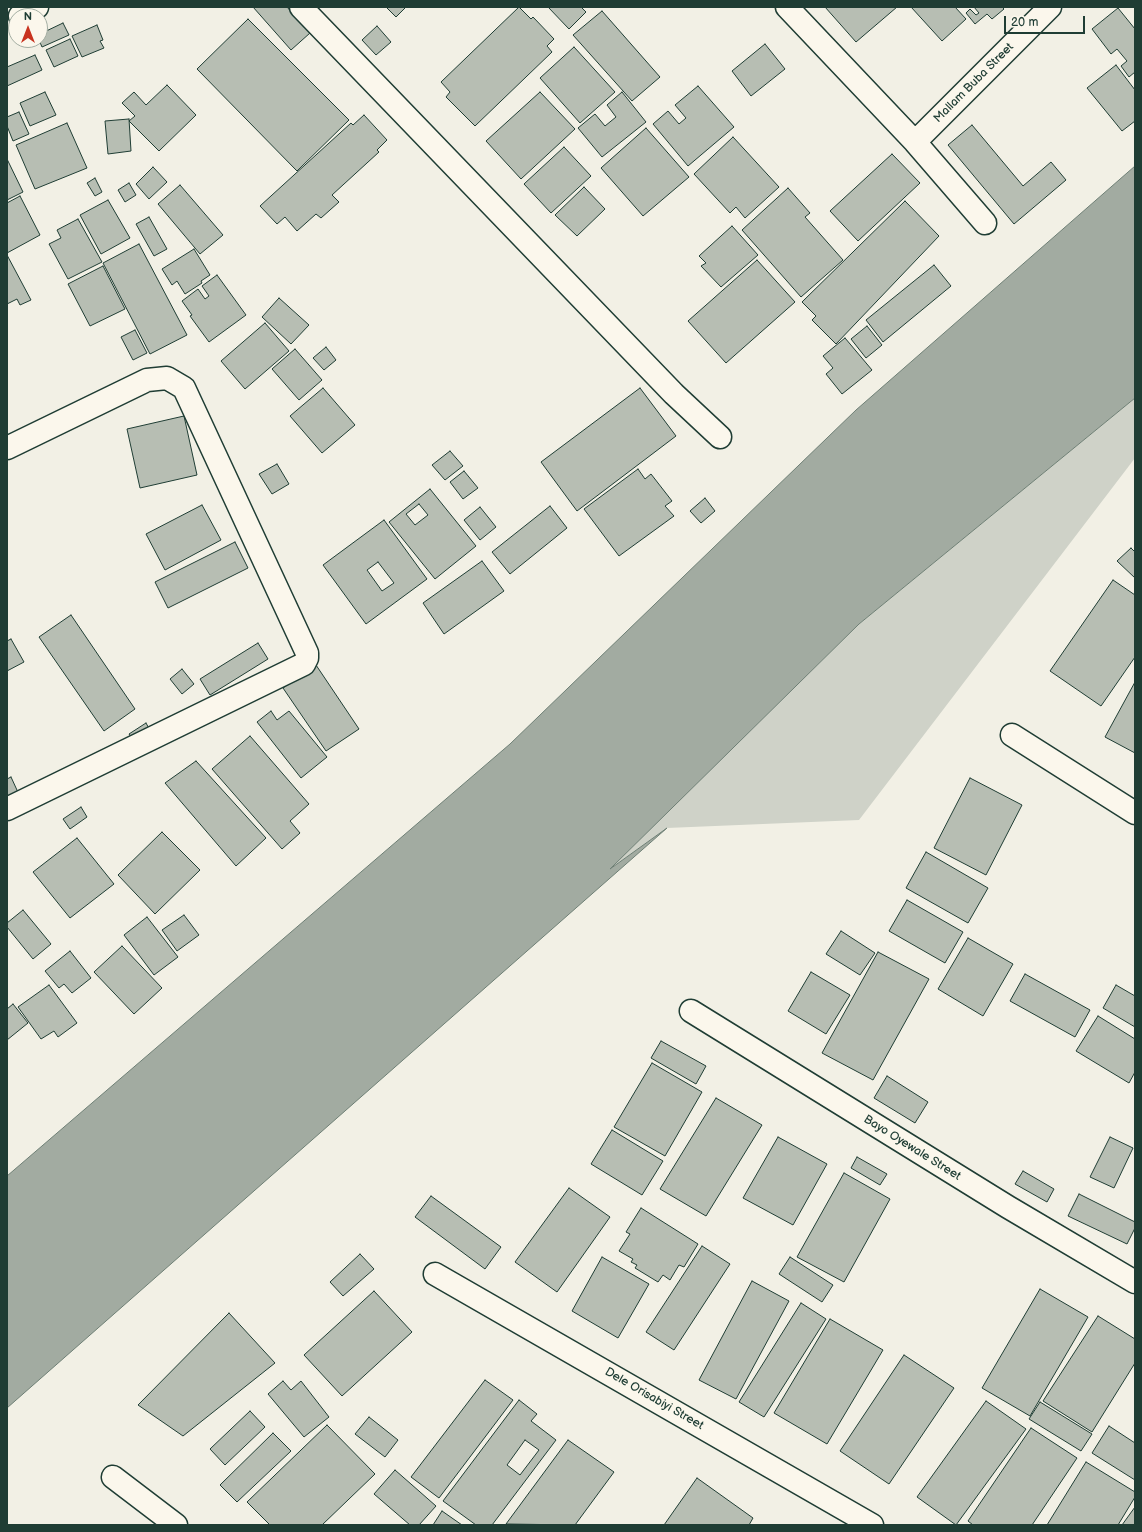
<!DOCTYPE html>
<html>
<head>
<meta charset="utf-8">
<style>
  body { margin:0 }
  #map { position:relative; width:1142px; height:1532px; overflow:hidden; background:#f2f0e5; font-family:"Balsamiq Sans",sans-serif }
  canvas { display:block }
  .frame { position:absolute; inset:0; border:8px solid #1f3d34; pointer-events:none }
  .north { position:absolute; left:8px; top:8px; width:40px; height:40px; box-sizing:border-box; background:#fbf7ec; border:1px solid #a3ada2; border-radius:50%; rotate:0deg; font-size:11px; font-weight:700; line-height:16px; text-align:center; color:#1f3d34 }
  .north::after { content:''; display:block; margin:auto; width:14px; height:18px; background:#c8321e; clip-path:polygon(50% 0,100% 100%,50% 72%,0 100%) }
  .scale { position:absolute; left:1004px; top:16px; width:81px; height:18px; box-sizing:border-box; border:2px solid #1f3d34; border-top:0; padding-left:5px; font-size:12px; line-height:14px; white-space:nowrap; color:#1f3d34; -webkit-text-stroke:3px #fbf7ec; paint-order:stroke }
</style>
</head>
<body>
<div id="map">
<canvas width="1142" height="1532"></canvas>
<div class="frame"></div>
<div class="north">N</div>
<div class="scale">20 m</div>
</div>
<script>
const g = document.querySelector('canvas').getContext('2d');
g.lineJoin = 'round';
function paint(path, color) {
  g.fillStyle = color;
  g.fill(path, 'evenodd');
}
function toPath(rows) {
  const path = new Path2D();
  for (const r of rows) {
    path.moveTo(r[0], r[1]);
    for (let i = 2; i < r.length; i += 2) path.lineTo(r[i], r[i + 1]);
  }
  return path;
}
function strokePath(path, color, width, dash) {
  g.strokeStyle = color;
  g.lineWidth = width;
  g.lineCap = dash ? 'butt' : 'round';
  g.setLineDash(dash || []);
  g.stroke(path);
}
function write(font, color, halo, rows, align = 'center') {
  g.font = font + ' "Balsamiq Sans",sans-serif';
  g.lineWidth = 3;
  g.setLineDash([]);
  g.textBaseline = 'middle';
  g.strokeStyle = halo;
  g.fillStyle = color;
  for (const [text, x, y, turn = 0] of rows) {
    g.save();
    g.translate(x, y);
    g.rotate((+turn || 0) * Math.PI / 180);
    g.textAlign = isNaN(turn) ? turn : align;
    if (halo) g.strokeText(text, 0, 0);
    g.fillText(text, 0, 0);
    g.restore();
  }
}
paint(toPath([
  [1135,398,1135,458,859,820,667,828,607,871,859,624]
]), '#cfd2c8');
const water = toPath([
  [1135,166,1135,398,859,624,610,869,667,828,7,1408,7,1176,510,744,856,410,1135,166]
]);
paint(water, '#a2aba1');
strokePath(water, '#6e7f75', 1);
const building = toPath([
  [253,7,287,7,310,33,291,50,253,7],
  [386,7,406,7,396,17,386,7],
  [519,7,531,19,533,17,554,39,547,46,552,52,475,126,446,97,450,92,441,82,519,7],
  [548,7,581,7,586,12,569,29,548,7],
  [825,7,897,7,856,42,825,7],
  [911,7,955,7,966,19,942,41,911,7],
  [974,7,1002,7,1004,9,992,19,987,14,975,24,966,13,970,9,976,15,979,13,974,7],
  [1118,8,1135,29,1135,72,1129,77,1121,66,1127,61,1117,49,1111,54,1092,29,1118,8],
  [602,11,660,77,632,101,573,35,602,11],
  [248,19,349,120,297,171,197,69,248,19],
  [63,23,69,35,42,47,39,40,40,34,63,23],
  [97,25,103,40,100,41,104,48,82,57,72,36,97,25],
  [377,26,391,42,376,55,362,40,377,26],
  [70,39,78,56,54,67,46,50,70,39],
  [765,44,785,69,751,96,732,71,765,44],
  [574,47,615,92,580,123,540,78,574,47],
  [35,55,42,70,7,86,7,67,35,55],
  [1116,65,1135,90,1135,121,1122,131,1087,88,1116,65],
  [167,85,196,115,159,151,129,121,135,116,122,103,134,92,146,105,167,85],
  [698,86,734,127,688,166,653,124,668,111,679,124,686,118,675,105,698,86],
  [45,92,56,115,30,126,20,103,45,92],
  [540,92,575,129,521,179,486,141,540,92],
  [622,92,646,122,602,157,578,128,595,114,605,126,616,117,607,105,622,92],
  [19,112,29,134,13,141,7,126,7,117,19,112],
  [364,115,387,140,377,150,379,152,332,195,339,202,321,218,316,214,297,231,285,217,277,224,260,206,351,123,353,125,364,115],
  [129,119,131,151,108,154,105,121,129,119],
  [67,123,87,168,35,189,16,145,67,123],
  [972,125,1023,186,1051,162,1066,180,1014,224,948,145,972,125],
  [646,128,689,177,643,216,601,168,646,128],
  [733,137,779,187,745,218,736,207,730,213,694,174,733,137],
  [564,147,591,176,551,213,524,184,564,147],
  [892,154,920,183,858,241,830,211,892,154],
  [7,159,23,192,7,200,7,159],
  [153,167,167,182,149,199,136,184,153,167],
  [95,178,102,192,95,196,87,183,95,178],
  [129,183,136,195,125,202,118,190,129,183],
  [180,185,223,235,200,254,158,204,180,185],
  [584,187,605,209,577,236,555,215,584,187],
  [788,188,810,213,805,217,843,260,801,297,742,230,788,188],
  [20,196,40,235,7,253,7,203,20,196],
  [108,200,130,238,101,254,80,215,108,200],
  [905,201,939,236,836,344,812,320,816,316,802,302,905,201],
  [149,217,167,249,154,256,136,224,149,217],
  [78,219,102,262,68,279,49,244,61,238,57,230,78,219],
  [732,226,758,255,721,287,701,266,706,263,699,256,732,226],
  [139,244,187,335,150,354,103,263,139,244],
  [194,249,210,275,201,281,202,283,185,294,177,281,172,285,162,269,194,249],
  [7,255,31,300,20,305,17,299,7,304,7,255],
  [757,260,795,302,726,363,688,321,757,260],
  [934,265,951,286,883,342,866,320,934,265],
  [103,266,125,309,90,326,68,284,103,266],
  [217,275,246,315,209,342,190,316,192,315,182,301,198,289,205,299,209,296,202,286,217,275],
  [279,298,309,325,291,344,262,317,279,298],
  [265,323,289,351,245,389,221,361,265,323],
  [867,326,882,345,866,358,851,339,867,326],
  [135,330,147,353,133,360,121,337,135,330],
  [845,338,872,370,842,394,826,374,833,368,823,356,845,338],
  [326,347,336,360,324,370,313,358,326,347],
  [295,349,322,380,299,400,272,369,295,349],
  [323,388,355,425,322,453,290,416,323,388],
  [640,388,676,436,577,511,541,462,640,388],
  [184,416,197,475,140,488,127,429,184,416],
  [450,451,463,466,445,480,432,465,450,451],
  [277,464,289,484,272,494,259,474,277,464],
  [638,469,645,479,651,474,672,501,665,506,674,516,619,556,584,509,638,469],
  [464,471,478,488,463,499,450,482,464,471],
  [430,489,476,546,435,579,389,522,430,489],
  [419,504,428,515,415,525,406,514,419,504],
  [705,498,715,511,701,523,690,511,705,498],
  [202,505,221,540,165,570,146,534,202,505],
  [550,506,567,528,510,574,492,552,550,506],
  [480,507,496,527,480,540,464,520,480,507],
  [384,520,427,579,366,624,323,565,384,520],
  [378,562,394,583,382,591,367,570,378,562],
  [235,542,248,568,168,608,155,582,235,542],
  [1131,548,1135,552,1135,578,1117,561,1131,548],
  [482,561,504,591,444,634,423,603,482,561],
  [1113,580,1135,595,1135,657,1101,706,1050,671,1113,580],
  [71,615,135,709,104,731,39,637,71,615],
  [11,639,24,662,7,671,7,641,11,639],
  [258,643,268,659,210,695,200,679,258,643],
  [316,665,359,729,326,751,283,688,316,665],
  [182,669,194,684,182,694,170,679,182,669],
  [1135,682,1135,753,1105,737,1135,682],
  [271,711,277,720,289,711,327,757,301,778,257,722,271,711],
  [146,723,151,732,135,743,129,734,146,723],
  [250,736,309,804,290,821,300,833,282,849,212,769,250,736],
  [196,761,266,838,236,866,165,783,196,761],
  [11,777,22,801,7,807,7,779,11,777],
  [970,778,1022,805,986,875,934,848,970,778],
  [81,807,87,817,70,829,63,819,81,807],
  [162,832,200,870,155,914,118,875,162,832],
  [77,838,114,884,70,918,33,872,77,838],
  [926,852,988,888,968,923,906,888,926,852],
  [907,900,963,932,945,963,889,931,907,900],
  [23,910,51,944,33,959,7,927,7,923,23,910],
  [184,915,199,935,177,951,162,930,184,915],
  [147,917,178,957,154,975,124,935,147,917],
  [841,931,875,953,860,975,826,954,841,931],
  [968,938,1013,964,983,1016,938,989,968,938],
  [122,946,162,988,134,1014,94,972,122,946],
  [70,951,91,978,72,993,64,984,59,988,45,971,70,951],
  [878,952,929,979,873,1080,822,1053,878,952],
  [811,972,850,995,826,1034,788,1011,811,972],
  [1025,974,1090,1010,1075,1037,1010,1001,1025,974],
  [49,985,77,1023,58,1037,54,1031,41,1039,18,1007,49,985],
  [1116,985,1135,996,1135,1027,1103,1008,1116,985],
  [13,1004,28,1023,7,1040,7,1009,13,1004],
  [1098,1016,1135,1039,1135,1072,1129,1083,1076,1051,1098,1016],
  [661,1041,706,1066,696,1084,651,1058,661,1041],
  [652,1063,702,1092,665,1156,614,1127,652,1063],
  [887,1076,928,1102,915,1123,874,1098,887,1076],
  [716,1098,762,1125,706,1216,660,1189,716,1098],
  [612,1130,663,1161,642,1195,591,1164,612,1130],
  [778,1137,827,1164,793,1225,743,1198,778,1137],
  [1110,1137,1133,1148,1114,1188,1090,1177,1110,1137],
  [857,1157,887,1174,880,1185,851,1168,857,1157],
  [1023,1171,1054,1189,1047,1202,1015,1184,1023,1171],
  [844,1173,890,1199,844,1282,797,1257,844,1173],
  [569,1188,610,1217,557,1292,515,1262,569,1188],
  [1079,1194,1135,1222,1135,1228,1127,1244,1068,1216,1079,1194],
  [431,1196,501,1247,485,1269,415,1217,431,1196],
  [641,1208,698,1244,684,1267,679,1265,670,1280,663,1275,658,1282,635,1268,637,1265,631,1262,633,1259,619,1251,630,1234,626,1232,641,1208],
  [702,1246,730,1264,674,1350,646,1332,702,1246],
  [360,1254,374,1269,343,1296,330,1282,360,1254],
  [602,1257,649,1284,618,1338,572,1311,602,1257],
  [790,1257,833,1285,822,1302,779,1274,790,1257],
  [752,1281,789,1301,736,1399,699,1380,752,1281],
  [1040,1289,1088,1317,1030,1416,982,1388,1040,1289],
  [374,1291,412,1332,342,1396,304,1355,374,1291],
  [801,1303,826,1319,764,1417,739,1402,801,1303],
  [229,1313,275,1363,183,1436,138,1405,229,1313],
  [1098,1316,1135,1339,1135,1363,1092,1432,1043,1401,1098,1316],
  [830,1319,883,1350,827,1444,774,1413,830,1319],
  [904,1355,954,1388,889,1484,840,1451,904,1355],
  [485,1380,513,1400,439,1498,411,1477,485,1380],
  [283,1381,291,1390,301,1381,329,1417,304,1437,268,1394,283,1381],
  [519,1400,537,1414,531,1421,556,1440,492,1525,476,1525,443,1501,519,1400],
  [525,1440,539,1450,520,1475,507,1465,525,1440],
  [986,1401,1026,1429,956,1525,917,1497,986,1401],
  [1040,1402,1092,1434,1081,1451,1029,1419,1040,1402],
  [250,1411,265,1427,225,1465,210,1449,250,1411],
  [369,1417,398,1440,385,1457,355,1434,369,1417],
  [327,1425,375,1474,322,1525,270,1525,247,1502,327,1425],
  [1109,1426,1135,1443,1135,1480,1092,1453,1109,1426],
  [1031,1428,1077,1458,1032,1525,973,1525,968,1521,1031,1428],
  [273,1433,291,1451,237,1502,220,1485,273,1433],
  [568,1440,614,1472,575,1525,506,1524,568,1440],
  [1086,1462,1135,1492,1135,1497,1118,1525,1047,1525,1086,1462],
  [395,1470,436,1506,419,1525,410,1525,374,1494,395,1470],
  [697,1478,753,1518,749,1525,664,1525,697,1478],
  [1135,1507,1135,1525,1122,1525,1135,1507],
  [442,1511,462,1525,433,1525,442,1511]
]);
paint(building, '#b7beb3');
strokePath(building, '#1f3d34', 1);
const minor = toPath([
  [301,7,674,394,720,437],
  [787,7,915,142,985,223],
  [20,16,37,7],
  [915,142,1050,7],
  [7,448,147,380,167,378,184,388,307,653,307,658,304,664,7,809],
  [1012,735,1135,813],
  [691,1011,1008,1207,1135,1282],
  [435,1274,872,1525],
  [113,1477,176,1525]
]);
strokePath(minor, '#1f3d34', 25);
strokePath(minor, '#fbf7ec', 22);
write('12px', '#1f3d34', '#fbf7ec', [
  ["Mallam Buba Street",974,83,-45],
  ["Bayo Oyewale Street",912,1148,32],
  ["Dele Orisabiyi Street",654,1399,30]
]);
</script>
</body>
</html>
